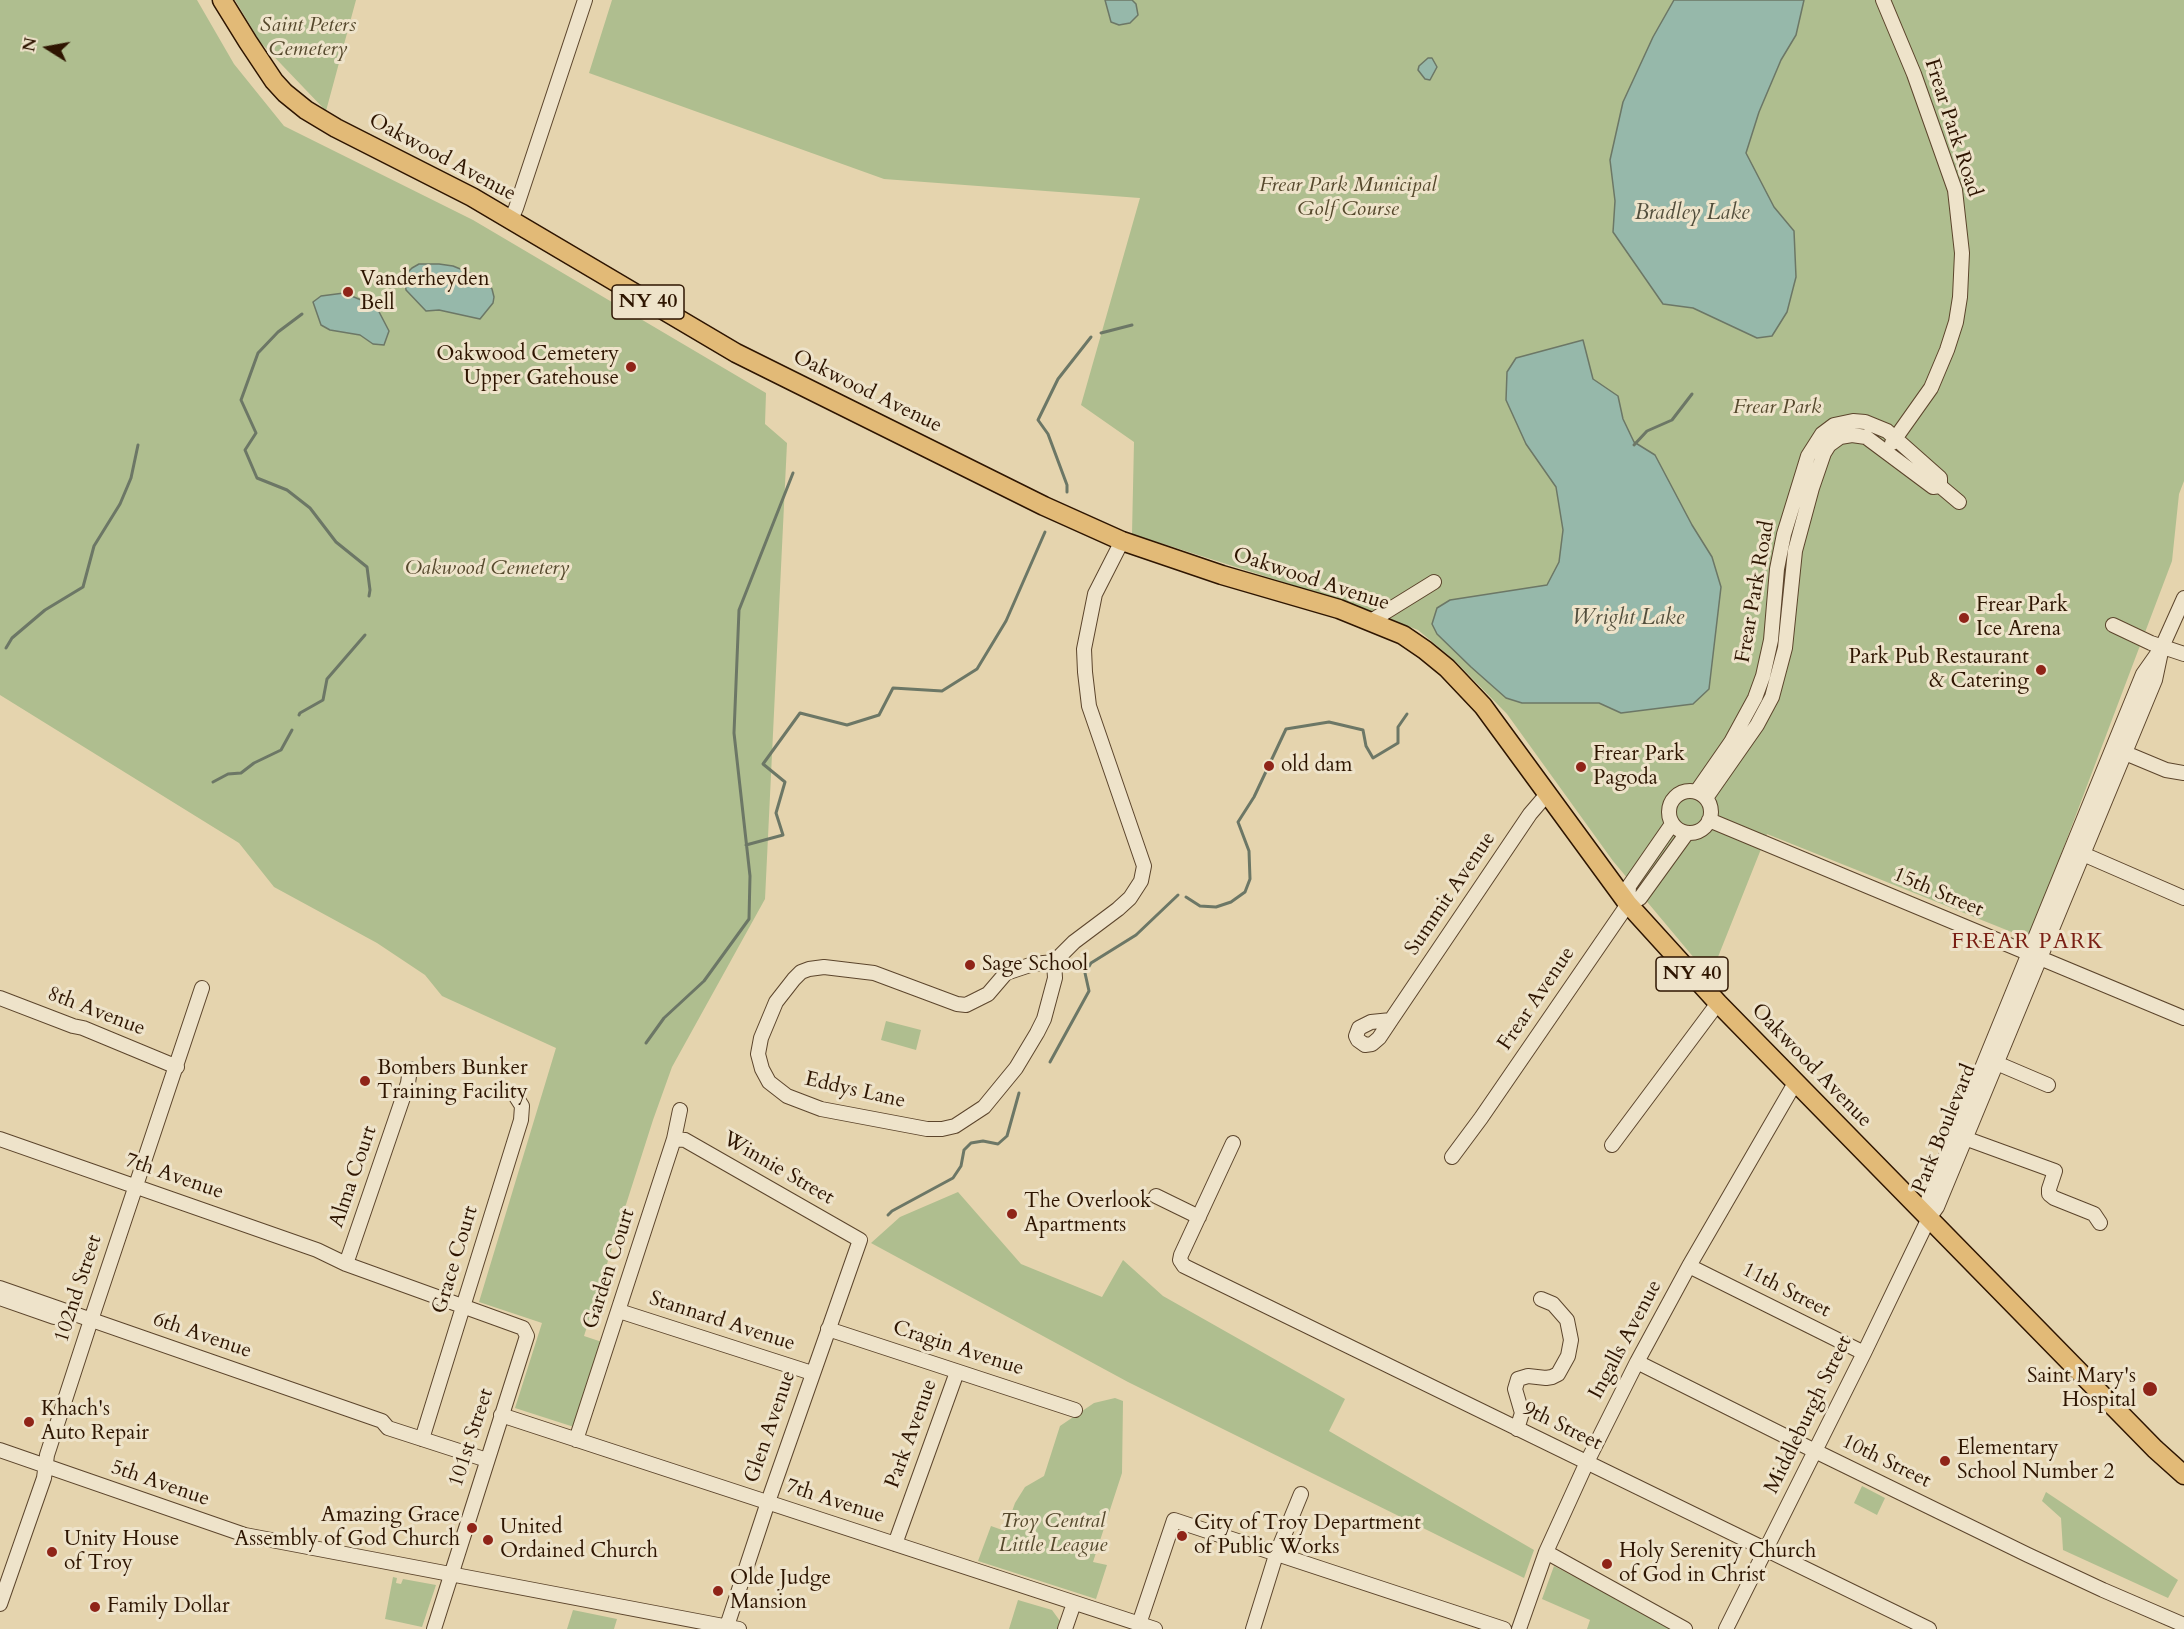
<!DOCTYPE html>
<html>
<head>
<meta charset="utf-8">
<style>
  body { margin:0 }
  #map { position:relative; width:2184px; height:1629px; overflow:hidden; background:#e5d4ae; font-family:Cardo,serif }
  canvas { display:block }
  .north { position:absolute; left:18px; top:18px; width:60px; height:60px; -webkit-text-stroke:4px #eee3ca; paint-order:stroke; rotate:281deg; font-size:16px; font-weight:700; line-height:24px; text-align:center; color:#2e1501 }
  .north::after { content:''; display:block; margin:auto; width:21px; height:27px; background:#2e1501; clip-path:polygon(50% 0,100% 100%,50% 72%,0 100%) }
</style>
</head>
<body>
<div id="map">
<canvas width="2184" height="1629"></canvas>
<div class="north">N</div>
</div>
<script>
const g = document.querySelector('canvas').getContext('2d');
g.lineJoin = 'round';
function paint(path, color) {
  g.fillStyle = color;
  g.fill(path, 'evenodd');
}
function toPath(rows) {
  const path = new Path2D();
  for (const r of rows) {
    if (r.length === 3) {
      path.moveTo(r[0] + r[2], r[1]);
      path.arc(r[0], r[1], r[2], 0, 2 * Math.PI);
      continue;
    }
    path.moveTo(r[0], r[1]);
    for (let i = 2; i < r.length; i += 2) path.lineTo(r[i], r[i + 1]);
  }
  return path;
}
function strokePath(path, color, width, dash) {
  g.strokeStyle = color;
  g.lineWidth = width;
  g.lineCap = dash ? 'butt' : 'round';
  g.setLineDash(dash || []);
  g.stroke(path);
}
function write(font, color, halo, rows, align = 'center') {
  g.font = font + ' Cardo,serif';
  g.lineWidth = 6;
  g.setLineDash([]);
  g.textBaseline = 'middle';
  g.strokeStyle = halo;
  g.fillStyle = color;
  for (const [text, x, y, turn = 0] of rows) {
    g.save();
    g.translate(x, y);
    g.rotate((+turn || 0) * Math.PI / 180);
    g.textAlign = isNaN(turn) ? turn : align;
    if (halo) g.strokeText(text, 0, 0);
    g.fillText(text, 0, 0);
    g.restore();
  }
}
paint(toPath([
  [0,0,197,0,234,64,284,126,473,220,766,393,765,424,787,443,765,899,672,1067,653,1120,584,1336,602,1342,574,1427,515,1408,542,1323,479,1302,556,1048,442,996,425,975,377,943,274,887,239,843,0,695],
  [235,0,356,0,326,111,260,42],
  [612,0,2184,0,2184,481,2179,494,2172,561,2029,939,1767,834,1710,977,1613,861,1507,714,1454,660,1418,630,1343,601,1132,534,1134,442,1081,405,1140,198,884,179,589,73],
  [886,1021,921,1030,916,1050,881,1040],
  [958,1192,1021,1264,1102,1297,1123,1260,1163,1296,1345,1399,1329,1431,1534,1550,1524,1578,1128,1382,871,1243,900,1217],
  [1115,1398,1123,1401,1122,1473,1093,1562,1107,1565,1096,1599,978,1561,991,1526,1005,1531,1015,1503,1025,1487,1044,1476,1060,1426,1094,1403],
  [1862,1486,1885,1498,1877,1515,1854,1503],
  [2046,1492,2178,1580,2168,1598,2063,1550,2061,1518,2042,1501],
  [1554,1566,1674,1629,1587,1629,1590,1620,1542,1599],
  [393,1577,397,1578,396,1583,401,1584,403,1579,436,1585,422,1627,385,1619],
  [1018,1600,1052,1610,1060,1621,1057,1629,1009,1629],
  [573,1610,617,1619,614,1629,567,1629]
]), '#afbe8f');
const water = toPath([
  [1105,0,1132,0,1136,4,1138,15,1130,23,1119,25,1111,22,1105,0],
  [1674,0,1804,0,1796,35,1781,60,1759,112,1746,153,1774,207,1794,231,1796,277,1787,312,1772,336,1757,338,1693,308,1663,304,1613,232,1615,201,1610,160,1623,102,1653,37,1674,0],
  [1428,58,1432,58,1437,67,1430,80,1425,79,1418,70,1419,66,1428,58],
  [419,264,439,264,453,266,475,275,480,273,484,275,485,281,492,289,494,297,493,303,480,319,439,310,426,311,406,290,405,281,406,274,412,268,419,264],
  [344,293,376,306,389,331,384,345,373,344,360,335,330,330,321,325,313,302,321,296,344,293],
  [1583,340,1593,379,1618,396,1623,419,1634,442,1655,455,1692,525,1712,557,1721,587,1709,689,1693,704,1621,713,1599,703,1522,703,1506,698,1471,667,1437,634,1432,624,1437,608,1450,600,1547,585,1559,562,1563,530,1556,487,1526,444,1506,400,1507,372,1516,358,1583,340]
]);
paint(water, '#96b8aa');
strokePath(water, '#6c7766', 1.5);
strokePath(toPath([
  [302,314,278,332,258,353,241,400,256,433,245,450,257,478,287,490,310,508,336,542,367,567,370,590,369,596],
  [1101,333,1132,325],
  [1634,445,1647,431,1672,420,1692,394],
  [1067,492,1067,485,1048,434,1038,420,1058,379,1091,337],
  [6,648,12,638,45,610,83,587,94,546,120,504,131,478,138,445],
  [299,715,300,713,323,700,327,679,365,635],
  [213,782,228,774,241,773,254,763,281,750,292,730],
  [746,845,783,835,776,813,785,782,763,764,800,713,847,725,879,715,893,688,942,691,977,669,1006,621,1045,532],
  [1186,897,1200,906,1216,907,1231,902,1245,892,1250,879,1249,851,1238,822,1254,797,1286,729,1329,722,1363,730,1366,746,1373,758,1398,743,1398,727,1407,714],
  [646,1043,664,1018,704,981,749,919,750,876,734,733,739,610,793,473],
  [1050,1062,1089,991,1085,973,1091,963,1136,935,1178,895],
  [888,1215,892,1211,953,1178,961,1166,964,1150,971,1143,983,1141,998,1144,1007,1136,1019,1093]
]), '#6c7766', 3);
const minor = toPath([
  [1883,0,1914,74,1955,190,1962,253,1960,297,1956,322,1947,350,1931,388,1892,443],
  [511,219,516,208,585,0],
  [1371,621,1434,582],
  [2113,625,2151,643,2184,654],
  [2118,750,2166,770,2184,773],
  [1690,812,21],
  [1697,791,1731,742,1755,698,1763,676,1771,640,1777,569,1784,534,1808,456,1822,434,1834,425,1853,421,1865,422,1887,431,1940,478,1940,486,1959,502],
  [1706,798,1757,725,1772,697,1785,648,1795,551,1812,488,1824,453,1829,445,1840,437,1852,435,1866,437,1933,487,1940,486],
  [1709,820,2184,1018],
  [2076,851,2184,898],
  [1628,904,1640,898,1687,833],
  [1628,904,1629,886,1672,824],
  [1054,962,1055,978,1044,1019,1037,1033,1016,1068,984,1107,955,1126,942,1129,927,1129,821,1109,787,1096,769,1082,762,1069,758,1054,761,1038,776,1002,794,979,801,972,809,969,824,967,874,973,957,1004,966,1005,988,994,1006,973,1033,964,1054,962],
  [1054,962,1074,942,1118,909,1130,898,1141,881,1144,866,1089,706,1085,672,1084,649,1095,594,1122,541],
  [0,998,73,1026,83,1028,177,1067],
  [1391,1020,1379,1038,1372,1044,1365,1045,1358,1040,1356,1036,1359,1028,1371,1022,1391,1020,1530,814,1548,793],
  [1987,1059,2048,1085],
  [1959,1136,2055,1171,2049,1189,2049,1194,2054,1198,2094,1214,2100,1223],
  [0,1139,317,1250,346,1264,523,1328,527,1336,434,1629],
  [674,1139,685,1140,860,1240,768,1502,726,1629],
  [1233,1143,1181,1255,1180,1260,1184,1266,1929,1629],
  [1612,1145,1718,1003],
  [1452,1157,1481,1118,1628,904],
  [1156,1196,1199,1217],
  [1929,1218,1928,1200,2143,674,2162,647,2184,598],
  [346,1264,408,1083,410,1069],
  [1689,1266,1864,1353],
  [0,1288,382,1421,388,1428,487,1460],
  [0,1298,54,1317],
  [619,1311,812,1373],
  [828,1329,1075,1410],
  [1637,1362,1815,1451,2028,1555,2103,1590,2184,1625],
  [501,1415,1155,1629],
  [1517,1429,1522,1413,1515,1389,1518,1379,1528,1376,1546,1378,1552,1377,1558,1374,1568,1356,1571,1340,1567,1320,1553,1304,1541,1299],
  [422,1439,521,1120,522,1106,515,1095],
  [576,1440,674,1139,680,1110],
  [0,1450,245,1535,739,1629],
  [895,1544,957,1372],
  [1546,1552,1685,1629],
  [0,1604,44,1478,47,1455,91,1320,202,988],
  [1139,1624,1174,1520,1504,1629],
  [1065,1629,1074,1603],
  [1253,1629,1276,1555,1301,1494],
  [1519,1629,1546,1552,1587,1462,1637,1362,1689,1266,1795,1083],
  [1726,1629,1864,1353,1929,1218,1937,1207,2155,680,2162,647]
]);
const major = toPath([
  [222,0,248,42,274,81,285,93,306,110,336,128,472,197,736,353,1044,506,1122,541,1222,575,1339,609,1403,635,1425,650,1447,668,1483,706,1628,904,1718,1003,2155,1449,2184,1475]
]);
strokePath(minor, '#5c452c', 16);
strokePath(major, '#2e1501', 21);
strokePath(minor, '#eee3ca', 14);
strokePath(major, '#e2ba77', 18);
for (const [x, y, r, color] of [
  [348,292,6,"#8f2418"],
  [631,367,6,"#8f2418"],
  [1964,618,6,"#8f2418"],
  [2041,670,6,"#8f2418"],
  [1269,766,6,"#8f2418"],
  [1581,767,6,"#8f2418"],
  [970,965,6,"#8f2418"],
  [365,1081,6,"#8f2418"],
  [1012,1214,6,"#8f2418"],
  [2150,1389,8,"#8f2418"],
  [29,1422,6,"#8f2418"],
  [1945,1461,6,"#8f2418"],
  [472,1528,6,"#8f2418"],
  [1182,1536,6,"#8f2418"],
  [488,1540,6,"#8f2418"],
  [52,1552,6,"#8f2418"],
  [1607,1564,6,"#8f2418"],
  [718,1591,6,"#8f2418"],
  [95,1607,6,"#8f2418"]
]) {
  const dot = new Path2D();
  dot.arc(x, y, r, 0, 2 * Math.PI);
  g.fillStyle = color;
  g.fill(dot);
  strokePath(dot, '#eee3ca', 2);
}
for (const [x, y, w] of [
  [648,302,72],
  [1692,974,72]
]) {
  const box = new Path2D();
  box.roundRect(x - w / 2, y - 17, w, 34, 4.5);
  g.fillStyle = '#eee3ca';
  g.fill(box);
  strokePath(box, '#2e1501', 1.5);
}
write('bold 20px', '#2e1501', null, [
  ["NY 40",648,302],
  ["NY 40",1692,974]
]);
write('italic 21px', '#55482c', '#eee3ca', [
  ["Saint Peters",308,26],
  ["Cemetery",308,50],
  ["Frear Park Municipal",1348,186],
  ["Golf Course",1348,210],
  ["Frear Park",1777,408],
  ["Oakwood Cemetery",487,569],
  ["Troy Central",1053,1522],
  ["Little League",1053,1546]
]);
write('21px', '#2e1501', '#eee3ca', [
  ["Frear Park Road",1952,128,72],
  ["Oakwood Avenue",442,158,28],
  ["Oakwood Avenue",867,392,26],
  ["Oakwood Avenue",1311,580,18],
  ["Frear Park Road",1756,592,-80],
  ["15th Street",1938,893,23],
  ["Summit Avenue",1451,894,-56],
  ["Frear Avenue",1537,999,-56],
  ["8th Avenue",96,1012,21],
  ["Oakwood Avenue",1811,1066,46],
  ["Eddys Lane",855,1091,13],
  ["Park Boulevard",1945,1129,-68],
  ["Winnie Street",778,1169,30],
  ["7th Avenue",174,1177,19],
  ["Alma Court",354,1177,-71],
  ["Grace Court",456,1260,-73],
  ["Garden Court",610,1269,-72],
  ["102nd Street",79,1289,-72],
  ["11th Street",1786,1291,27],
  ["Stannard Avenue",722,1322,18],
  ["6th Avenue",202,1336,19],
  ["Ingalls Avenue",1626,1340,-62],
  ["Cragin Avenue",958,1349,18],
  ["Middleburgh Street",1809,1415,-64],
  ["Glen Avenue",771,1427,-71],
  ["9th Street",1562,1427,26],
  ["Park Avenue",912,1434,-70],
  ["101st Street",472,1438,-72],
  ["10th Street",1886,1462,26],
  ["5th Avenue",160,1484,19],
  ["7th Avenue",835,1502,18]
]);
write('21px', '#2e1501', '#eee3ca', [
  ["Vanderheyden",360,280],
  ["Bell",360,304],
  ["Oakwood Cemetery",619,355,"right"],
  ["Upper Gatehouse",619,379,"right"],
  ["Frear Park",1976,606],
  ["Ice Arena",1976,630],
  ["Park Pub Restaurant",2029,658,"right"],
  ["& Catering",2029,682,"right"],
  ["Frear Park",1593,755],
  ["Pagoda",1593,779],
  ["old dam",1281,766],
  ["Sage School",982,965],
  ["Bombers Bunker",377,1069],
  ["Training Facility",377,1093],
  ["The Overlook",1024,1202],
  ["Apartments",1024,1226],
  ["Saint Mary's",2136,1377,"right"],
  ["Hospital",2136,1401,"right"],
  ["Khach's",41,1410],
  ["Auto Repair",41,1434],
  ["Elementary",1957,1449],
  ["School Number 2",1957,1473],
  ["Amazing Grace",460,1516,"right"],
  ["Assembly of God Church",460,1540,"right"],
  ["City of Troy Department",1194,1524],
  ["of Public Works",1194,1548],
  ["United",500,1528],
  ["Ordained Church",500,1552],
  ["Unity House",64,1540],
  ["of Troy",64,1564],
  ["Holy Serenity Church",1619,1552],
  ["of God in Christ",1619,1576],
  ["Olde Judge",730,1579],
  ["Mansion",730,1603],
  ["Family Dollar",107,1607]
], 'left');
write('italic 22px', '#524e3c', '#eee3ca', [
  ["Bradley Lake",1692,214],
  ["Wright Lake",1628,619]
]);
g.letterSpacing = '1.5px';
write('22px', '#7a1f14', '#eee3ca', [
  ["FREAR PARK",2028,943]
]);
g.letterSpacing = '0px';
</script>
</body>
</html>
